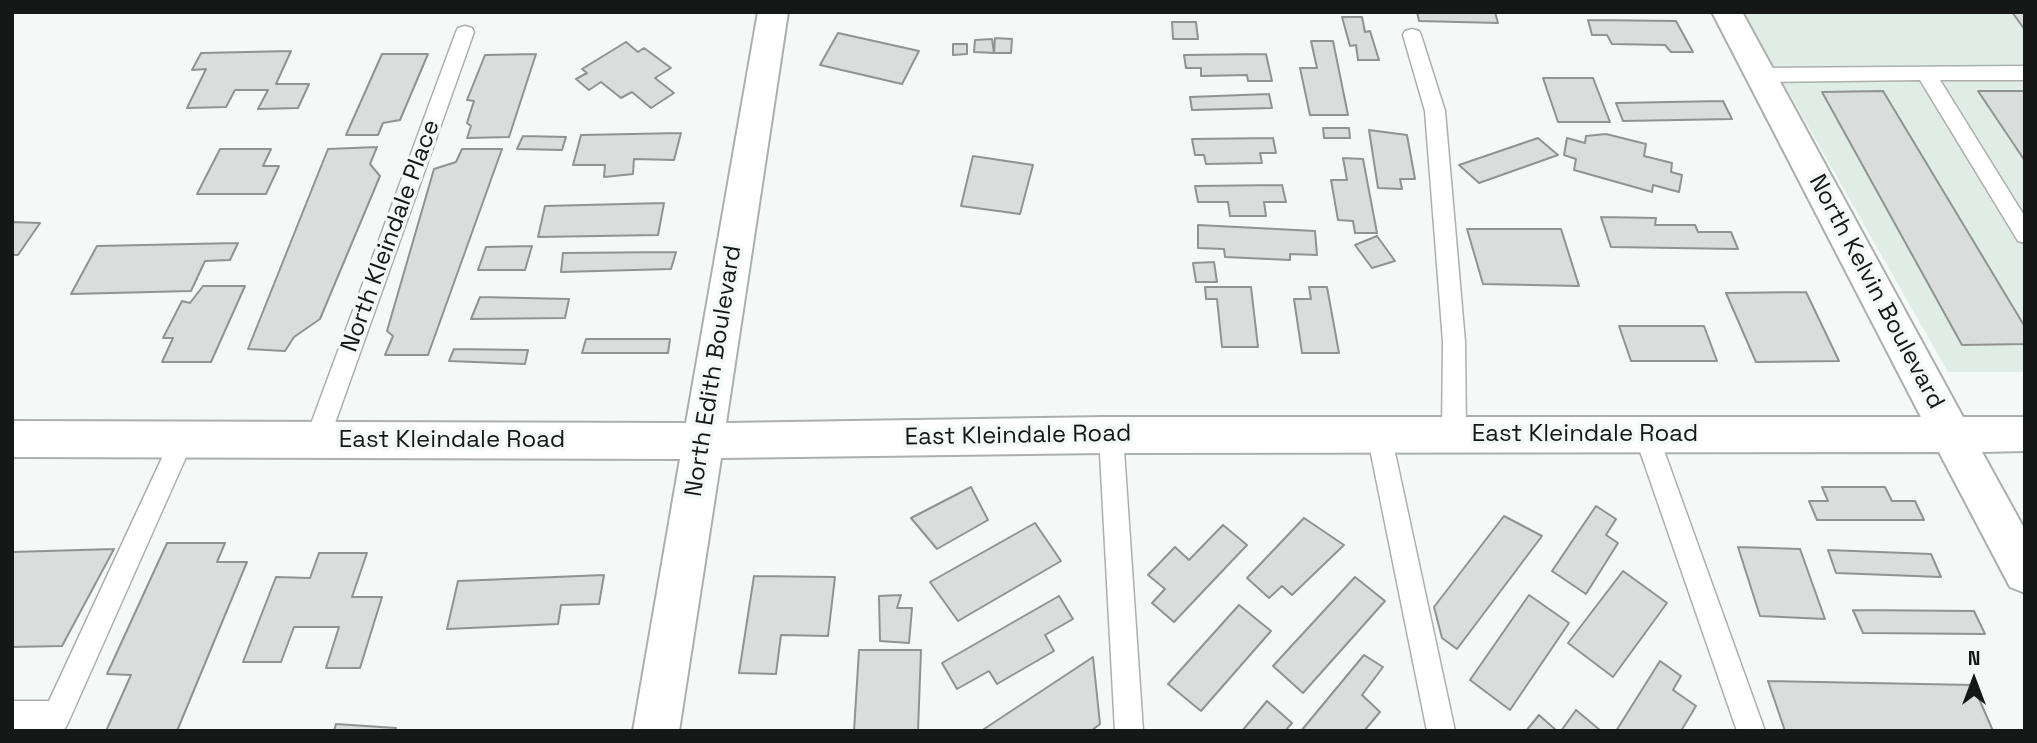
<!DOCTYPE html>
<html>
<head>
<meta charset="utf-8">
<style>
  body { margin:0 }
  #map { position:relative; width:2037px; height:743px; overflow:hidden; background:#f4f8f6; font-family:"Space Grotesk",sans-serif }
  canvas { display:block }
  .frame { position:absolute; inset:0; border:14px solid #161817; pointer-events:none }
  .north { position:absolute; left:1939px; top:645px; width:70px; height:70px; -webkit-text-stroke:5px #f4f8f6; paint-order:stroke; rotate:0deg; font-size:19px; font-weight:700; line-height:28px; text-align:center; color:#161817 }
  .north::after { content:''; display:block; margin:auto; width:24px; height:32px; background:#161817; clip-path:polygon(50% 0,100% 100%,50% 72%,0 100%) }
</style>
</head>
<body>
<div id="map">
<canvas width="2037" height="743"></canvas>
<div class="frame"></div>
<div class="north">N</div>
</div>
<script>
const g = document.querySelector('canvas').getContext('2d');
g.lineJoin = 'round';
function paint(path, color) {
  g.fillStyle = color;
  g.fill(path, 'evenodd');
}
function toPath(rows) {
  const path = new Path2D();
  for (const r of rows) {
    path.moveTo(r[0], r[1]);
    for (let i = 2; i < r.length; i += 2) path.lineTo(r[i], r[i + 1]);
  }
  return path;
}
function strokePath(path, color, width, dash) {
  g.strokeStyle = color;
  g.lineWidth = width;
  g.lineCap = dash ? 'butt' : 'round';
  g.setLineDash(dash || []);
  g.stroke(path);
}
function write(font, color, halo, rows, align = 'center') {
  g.font = font + ' "Space Grotesk",sans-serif';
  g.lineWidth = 7;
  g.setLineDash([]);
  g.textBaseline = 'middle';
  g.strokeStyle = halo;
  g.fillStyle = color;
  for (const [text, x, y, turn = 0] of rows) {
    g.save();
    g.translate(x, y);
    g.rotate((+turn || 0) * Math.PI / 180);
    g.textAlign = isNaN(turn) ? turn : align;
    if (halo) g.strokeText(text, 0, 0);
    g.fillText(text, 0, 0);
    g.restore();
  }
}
paint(toPath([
  [1743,12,2025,12,2025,372,1948,372]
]), '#e0ede7');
const building = toPath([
  [1417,12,1495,12,1498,23,1419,21,1417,12],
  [2012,12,2025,12,2025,30,2012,12],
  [1342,17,1362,17,1365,32,1370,31,1379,60,1358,60,1356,45,1350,46,1342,17],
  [1588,20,1676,21,1693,52,1671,52,1665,45,1612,44,1607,35,1592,35,1588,20],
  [1172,22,1196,22,1198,39,1173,39,1172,22],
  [838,33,919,51,902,84,820,65,838,33],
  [995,38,1012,39,1011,53,994,53,995,38],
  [992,39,994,53,974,52,975,40,992,39],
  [1311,41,1333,41,1348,115,1310,115,1300,68,1317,68,1311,41],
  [626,42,638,52,644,48,671,68,655,78,674,93,651,108,632,92,621,98,601,82,589,90,576,79,587,73,582,69,626,42],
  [953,44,967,44,967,54,953,55,953,44],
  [291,51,276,84,309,84,298,108,258,109,268,90,235,90,226,107,187,108,206,69,192,70,201,53,291,51],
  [382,54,428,54,400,120,383,123,378,135,346,135,382,54],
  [536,54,509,137,467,138,471,126,467,123,474,101,467,100,485,55,536,54],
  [1266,54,1272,81,1248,81,1247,75,1201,76,1201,68,1186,68,1184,55,1266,54],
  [1543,78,1593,78,1610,122,1558,122,1543,78],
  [1883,91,2025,327,2025,344,1962,345,1822,92,1883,91],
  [1978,91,2025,91,2025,161,1978,91],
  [1269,94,1272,108,1192,110,1190,97,1269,94],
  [1723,101,1732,119,1623,121,1616,103,1723,101],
  [1323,128,1349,128,1350,138,1324,138,1323,128],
  [1369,130,1407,135,1415,179,1400,179,1402,189,1378,188,1369,130],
  [681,133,674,160,634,159,633,174,604,177,605,165,573,165,581,135,681,133],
  [1606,134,1646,144,1644,156,1672,163,1671,172,1682,175,1679,192,1653,185,1652,192,1574,170,1576,159,1564,155,1567,138,1585,143,1586,136,1606,134],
  [523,136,566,137,562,150,517,149,523,136],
  [1273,138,1276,153,1260,153,1262,163,1206,164,1204,155,1195,155,1192,139,1273,138],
  [1538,138,1558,155,1479,183,1459,165,1538,138],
  [377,147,370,164,380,176,320,319,294,337,285,351,248,349,328,149,377,147],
  [220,149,271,149,263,166,279,166,266,194,197,194,220,149],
  [462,149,502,149,428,355,385,355,393,336,387,331,434,169,456,162,462,149],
  [973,156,1033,165,1020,214,961,206,973,156],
  [1343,158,1363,159,1377,233,1355,233,1353,221,1338,220,1331,180,1347,180,1343,158],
  [1282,185,1286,202,1264,202,1266,216,1230,216,1228,202,1198,202,1195,186,1282,185],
  [664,203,658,235,538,237,545,206,664,203],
  [1601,217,1656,218,1655,225,1695,225,1698,232,1731,232,1738,249,1611,247,1601,217],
  [12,222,40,223,18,255,12,255,12,222],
  [1198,225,1315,231,1317,255,1290,254,1290,260,1225,257,1224,249,1198,248,1198,225],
  [1467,229,1561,229,1579,286,1483,284,1467,229],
  [1377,236,1395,261,1372,268,1355,245,1377,236],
  [238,243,230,260,205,261,191,291,71,294,97,246,238,243],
  [532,246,525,270,478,270,486,247,532,246],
  [676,252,671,269,561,272,563,253,676,252],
  [1214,262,1217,282,1196,282,1193,263,1214,262],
  [203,286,245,286,211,362,162,362,173,338,163,338,182,301,190,303,203,286],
  [1205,287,1251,287,1258,347,1222,347,1217,299,1206,299,1205,287],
  [1309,287,1327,287,1339,353,1302,353,1294,299,1311,299,1309,287],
  [1806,292,1839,361,1756,362,1726,293,1806,292],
  [480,297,569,299,565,318,471,319,480,297],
  [1619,326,1704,326,1717,361,1631,361,1619,326],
  [586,339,670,339,668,353,582,353,586,339],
  [454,349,528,350,525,364,449,361,454,349],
  [971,487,988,520,937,549,911,518,971,487],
  [1822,487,1885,487,1892,501,1915,501,1924,520,1817,520,1809,501,1828,501,1822,487],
  [1596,506,1616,519,1606,535,1618,543,1586,594,1552,571,1596,506],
  [1504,516,1542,536,1457,649,1442,638,1434,607,1504,516],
  [1304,518,1344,545,1292,595,1282,586,1269,598,1247,578,1304,518],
  [1035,523,1061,561,958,621,930,582,1035,523],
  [1223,525,1247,545,1174,622,1152,603,1165,589,1148,575,1175,547,1189,560,1223,525],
  [167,543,225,543,217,562,247,562,177,731,106,731,131,675,107,674,167,543],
  [1738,547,1800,549,1825,619,1760,616,1738,547],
  [114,549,62,646,12,647,12,552,114,549],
  [1828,550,1931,554,1941,577,1836,573,1828,550],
  [319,553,367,553,352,597,382,597,360,668,326,668,339,627,294,627,281,662,243,662,276,577,310,578,319,553],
  [1623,571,1667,603,1613,677,1568,643,1623,571],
  [604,575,599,604,561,605,558,624,447,629,458,581,604,575],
  [754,576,835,577,828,636,781,635,776,674,739,673,754,576],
  [1355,577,1385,601,1303,693,1273,666,1355,577],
  [901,595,897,608,912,608,909,643,880,641,879,596,901,595],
  [1529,595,1569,623,1510,710,1470,680,1529,595],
  [1059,596,1073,619,1045,635,1054,651,997,684,989,671,957,689,942,663,1059,596],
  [1239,605,1271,631,1201,711,1168,684,1239,605],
  [1853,610,1974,611,1985,634,1863,633,1853,610],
  [859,650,921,650,918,731,854,731,859,650],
  [1364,655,1383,667,1362,695,1380,712,1364,731,1301,731,1364,655],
  [1093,657,1100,724,1091,731,981,731,1093,657],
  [1660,661,1681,676,1673,690,1696,706,1681,731,1616,731,1660,661],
  [1768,681,1973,685,1993,731,1785,731,1768,681],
  [1267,701,1292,723,1285,731,1242,731,1267,701],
  [1576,710,1601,731,1561,731,1576,710],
  [1539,715,1557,731,1526,731,1539,715],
  [336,724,396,728,395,731,334,731,336,724]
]);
paint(building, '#d9dddb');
strokePath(building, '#8f9391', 2);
const service = toPath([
  [465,26,472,28,474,32,329,440,325,447,317,450,309,447,305,440,456,32,458,28,465,26],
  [1412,29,1419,31,1421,35,1445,111,1465,342,1466,434,1462,441,1454,444,1446,441,1442,434,1443,342,1425,111,1403,35,1405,31,1412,29],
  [2025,66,2025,80,1940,80,2025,217,2025,243,2018,241,1920,80,1761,82,1754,80,1752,75,1754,70,1761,68,2025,66],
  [1379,424,1387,427,1391,434,1455,731,1427,731,1367,434,1371,427,1379,424],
  [1646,424,1654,427,1658,434,1765,731,1737,731,1634,434,1638,427,1646,424],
  [1111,425,1119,428,1123,435,1143,731,1115,731,1099,435,1103,428,1111,425],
  [182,429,190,432,194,439,67,725,63,731,12,729,12,701,49,701,174,432,182,429]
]);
const minor = toPath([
  [758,12,788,12,726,423,1104,417,1921,417,1712,12,1742,12,1963,417,2025,417,2025,451,1982,452,2025,530,2025,593,2010,587,1939,452,1104,453,721,458,679,731,633,731,680,459,12,457,12,421,686,423,758,12]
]);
strokePath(service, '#abafad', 3);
strokePath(minor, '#abafad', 4);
paint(service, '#fff');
paint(minor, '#fff');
write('24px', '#161817', '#f4f8f6', [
  ["North Kleindale Place",391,236,-70],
  ["North Kelvin Boulevard",1876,292,62],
  ["North Edith Boulevard",714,371,-81],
  ["East Kleindale Road",1585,434],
  ["East Kleindale Road",1018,436,-1],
  ["East Kleindale Road",452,440]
]);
</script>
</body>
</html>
